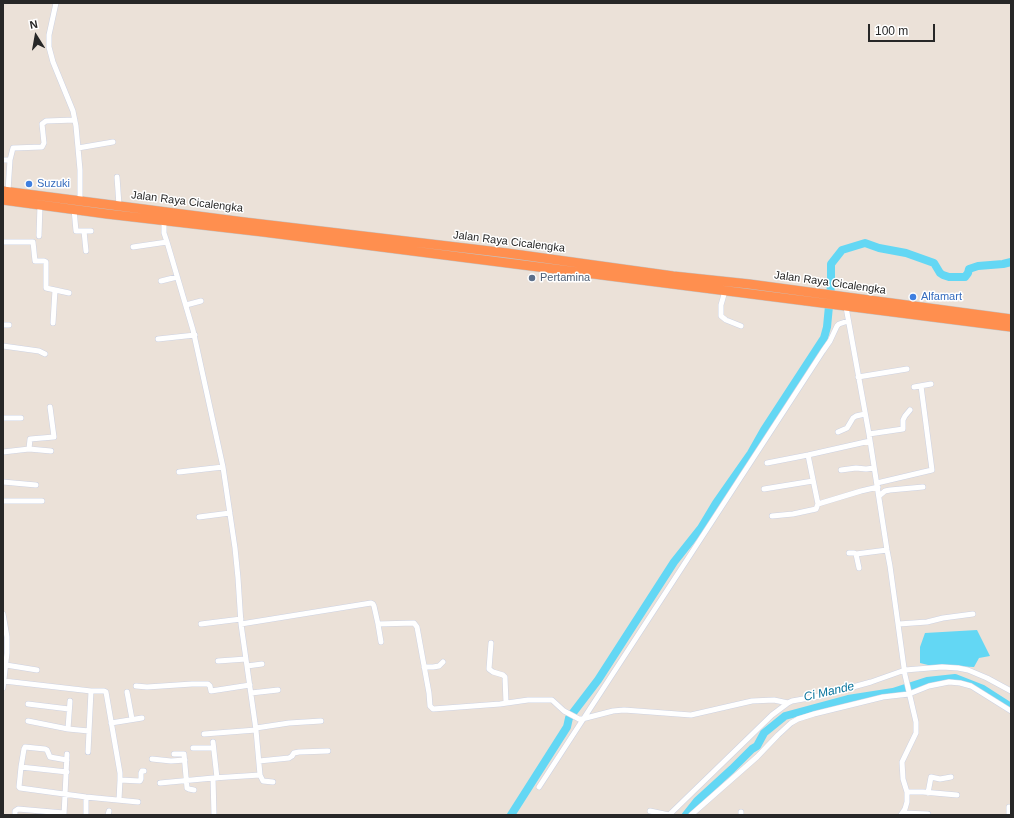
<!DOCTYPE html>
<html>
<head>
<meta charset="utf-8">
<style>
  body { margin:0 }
  #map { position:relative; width:1014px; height:818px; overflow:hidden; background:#ebe1d8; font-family:Arial,sans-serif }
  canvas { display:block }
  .frame { position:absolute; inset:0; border:4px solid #272727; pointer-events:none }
  .north { position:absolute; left:16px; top:16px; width:40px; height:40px; -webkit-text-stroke:3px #fff; paint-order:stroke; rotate:349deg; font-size:11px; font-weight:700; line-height:16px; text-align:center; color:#272727 }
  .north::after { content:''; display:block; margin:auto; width:14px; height:18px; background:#272727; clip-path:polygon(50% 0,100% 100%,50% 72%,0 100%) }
  .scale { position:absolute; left:868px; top:24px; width:67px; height:18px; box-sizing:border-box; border:2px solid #272727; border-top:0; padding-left:5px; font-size:12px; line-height:14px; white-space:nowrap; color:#272727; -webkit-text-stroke:3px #fff; paint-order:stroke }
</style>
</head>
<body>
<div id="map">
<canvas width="1014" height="818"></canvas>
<div class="frame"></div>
<div class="north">N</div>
<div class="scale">100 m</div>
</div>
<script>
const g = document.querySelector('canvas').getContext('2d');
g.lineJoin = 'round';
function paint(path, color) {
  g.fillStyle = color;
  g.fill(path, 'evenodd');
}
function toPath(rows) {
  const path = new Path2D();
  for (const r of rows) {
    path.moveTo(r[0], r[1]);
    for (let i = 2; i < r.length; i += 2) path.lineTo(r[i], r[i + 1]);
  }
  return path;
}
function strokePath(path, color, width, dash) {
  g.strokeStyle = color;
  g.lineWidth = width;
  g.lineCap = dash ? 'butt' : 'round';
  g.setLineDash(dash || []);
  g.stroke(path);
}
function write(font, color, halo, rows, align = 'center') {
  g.font = font + ' Arial,sans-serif';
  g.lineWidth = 3;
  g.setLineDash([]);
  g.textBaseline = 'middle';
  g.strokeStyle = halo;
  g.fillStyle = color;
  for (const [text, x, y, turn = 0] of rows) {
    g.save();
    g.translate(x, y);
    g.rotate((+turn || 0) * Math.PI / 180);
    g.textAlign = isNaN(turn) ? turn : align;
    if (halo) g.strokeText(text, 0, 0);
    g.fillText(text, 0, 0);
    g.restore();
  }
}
paint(toPath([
  [977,630,990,656,979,658,974,667,928,665,920,663,920,647,925,633]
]), '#63d7f4');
strokePath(toPath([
  [511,815,567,727,569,718,598,680,674,562,701,528,716,503,751,453,764,430,824,338,827,327,831,285,831,264,842,250,865,243,879,248,906,253,934,263,940,273,943,275,949,277,965,277,968,273,969,269,978,266,1003,264,1011,262],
  [686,815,697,801,732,769,752,749,757,746,764,733,785,716,848,699,893,692,927,681,955,678,983,689,1011,707]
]), '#63d7f4', 8);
const street = toPath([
  [56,3,49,35,49,47,53,62,73,111,76,126,80,170,80,200],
  [78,148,113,142],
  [3,160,10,160],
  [117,177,119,205],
  [8,191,10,160,13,148,42,147,44,143,42,124,46,121,75,120],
  [74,209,76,231,91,231],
  [84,231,86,251],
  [39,236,40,205],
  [3,242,33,242,35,261,44,261,46,262,46,288,69,293],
  [133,247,167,242],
  [161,281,177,277],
  [725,291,721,305,721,316,726,320,741,326],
  [186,305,201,301],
  [846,307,869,434,887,550,890,566,905,675,916,722,916,733,902,762,903,779,907,792,907,802,905,809,901,815],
  [53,323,55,290],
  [3,325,9,325],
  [158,339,195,335],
  [3,346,39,351,45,354],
  [858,377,907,369],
  [914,387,931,384],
  [3,418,21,418],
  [838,432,847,428,853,418,856,416,865,414],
  [869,434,903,429,903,420,905,416,910,410],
  [29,449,30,439,54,437,50,407],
  [3,452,29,449,51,451],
  [808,455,818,504],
  [767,463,808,455,870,441],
  [841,470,856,468,866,469,874,468],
  [179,472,223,467],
  [3,482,36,485],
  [877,483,932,470,921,386],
  [764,489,813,481],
  [879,496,885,491,890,490,923,487],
  [3,501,42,501],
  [772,516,793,514,816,509,818,504,861,491,878,487],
  [199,517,230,513],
  [849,553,854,553,856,554,887,550],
  [856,554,859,568],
  [3,614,7,637,7,653,3,688],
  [201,624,241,619],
  [241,624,371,603,373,604,374,606,378,624,414,623,417,627,429,693,430,706,433,709,500,704,528,700,552,700,564,711,579,719,582,719,613,711,624,710,691,715,752,701,774,700,788,703],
  [378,624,381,642],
  [899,624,927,622,943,618,973,614],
  [491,643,489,669,493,672,503,675,505,677,506,703],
  [218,661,246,659],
  [6,665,37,670],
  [247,666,262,664],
  [424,667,433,667,439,666,443,662],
  [4,681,91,691,104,691,106,692,120,773,120,780,119,800],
  [136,686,147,687,192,684,208,684,210,686,211,691,250,685],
  [127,692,132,719],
  [251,693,278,690],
  [28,704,69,709],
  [28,721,68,729,89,731],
  [111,723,142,718],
  [256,728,289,723,321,721],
  [68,729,70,701],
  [204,734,256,730],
  [213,742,217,778],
  [193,748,213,748],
  [88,752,91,691],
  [174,754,184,754,187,788,189,789,194,790],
  [152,759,171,761,185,760],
  [67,760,50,757,47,750,45,749,25,747,24,749,21,767,19,787,20,788,86,797,138,802],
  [259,761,289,758,292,756,294,753,299,752,328,751],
  [21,767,67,772],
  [260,775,263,781,273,782],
  [213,778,214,815],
  [120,780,140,781,141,779,141,773,142,771,144,771],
  [160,783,213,778,260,775,256,730,241,624,238,578,235,548,223,467,193,330,167,242,164,233,164,221],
  [539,787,823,351,830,341,837,326,839,324,848,321],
  [907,792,923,792,957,795],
  [928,793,931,777,940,779,951,777],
  [650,811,669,815],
  [741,812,741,815],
  [903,813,928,814],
  [15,815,15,811,18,809,64,813],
  [64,815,67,754],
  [86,815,86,797],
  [108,815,109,811],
  [669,815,772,715,788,703,792,701,820,696,871,682,905,670,942,667,958,668,968,670,987,678,1011,691],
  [691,815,757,757,778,735,791,723,798,719,814,714,883,697,909,694,929,686,949,682,960,683,971,686,1011,711],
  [1009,815,1009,807]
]);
const highway = toPath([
  [3,191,244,222,507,253,673,276,749,284,1011,319],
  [3,200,107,214,263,232,1011,327]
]);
strokePath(street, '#cdd2e2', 6);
strokePath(highway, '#c3c3c3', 10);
strokePath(street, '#fff', 5);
strokePath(highway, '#ff8f4f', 9);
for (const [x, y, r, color] of [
  [29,184,4,"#3f7fe0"],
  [532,278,4,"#5c6f8a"],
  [913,297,4,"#3f7fe0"]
]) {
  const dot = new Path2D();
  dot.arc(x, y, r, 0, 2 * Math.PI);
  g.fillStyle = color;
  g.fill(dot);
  strokePath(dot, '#fff', 1.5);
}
write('11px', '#366cbe', '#fff', [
  ["Suzuki",37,184],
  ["Alfamart",921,297]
], 'left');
write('11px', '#272727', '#fff', [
  ["Jalan Raya Cicalengka",187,202,7],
  ["Jalan Raya Cicalengka",509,242,7],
  ["Jalan Raya Cicalengka",830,283,8]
]);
write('11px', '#4e5e75', '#fff', [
  ["Pertamina",540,278]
], 'left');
write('italic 12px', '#06739c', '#fff', [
  ["Ci Mande",829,692,-13]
]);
</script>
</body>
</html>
